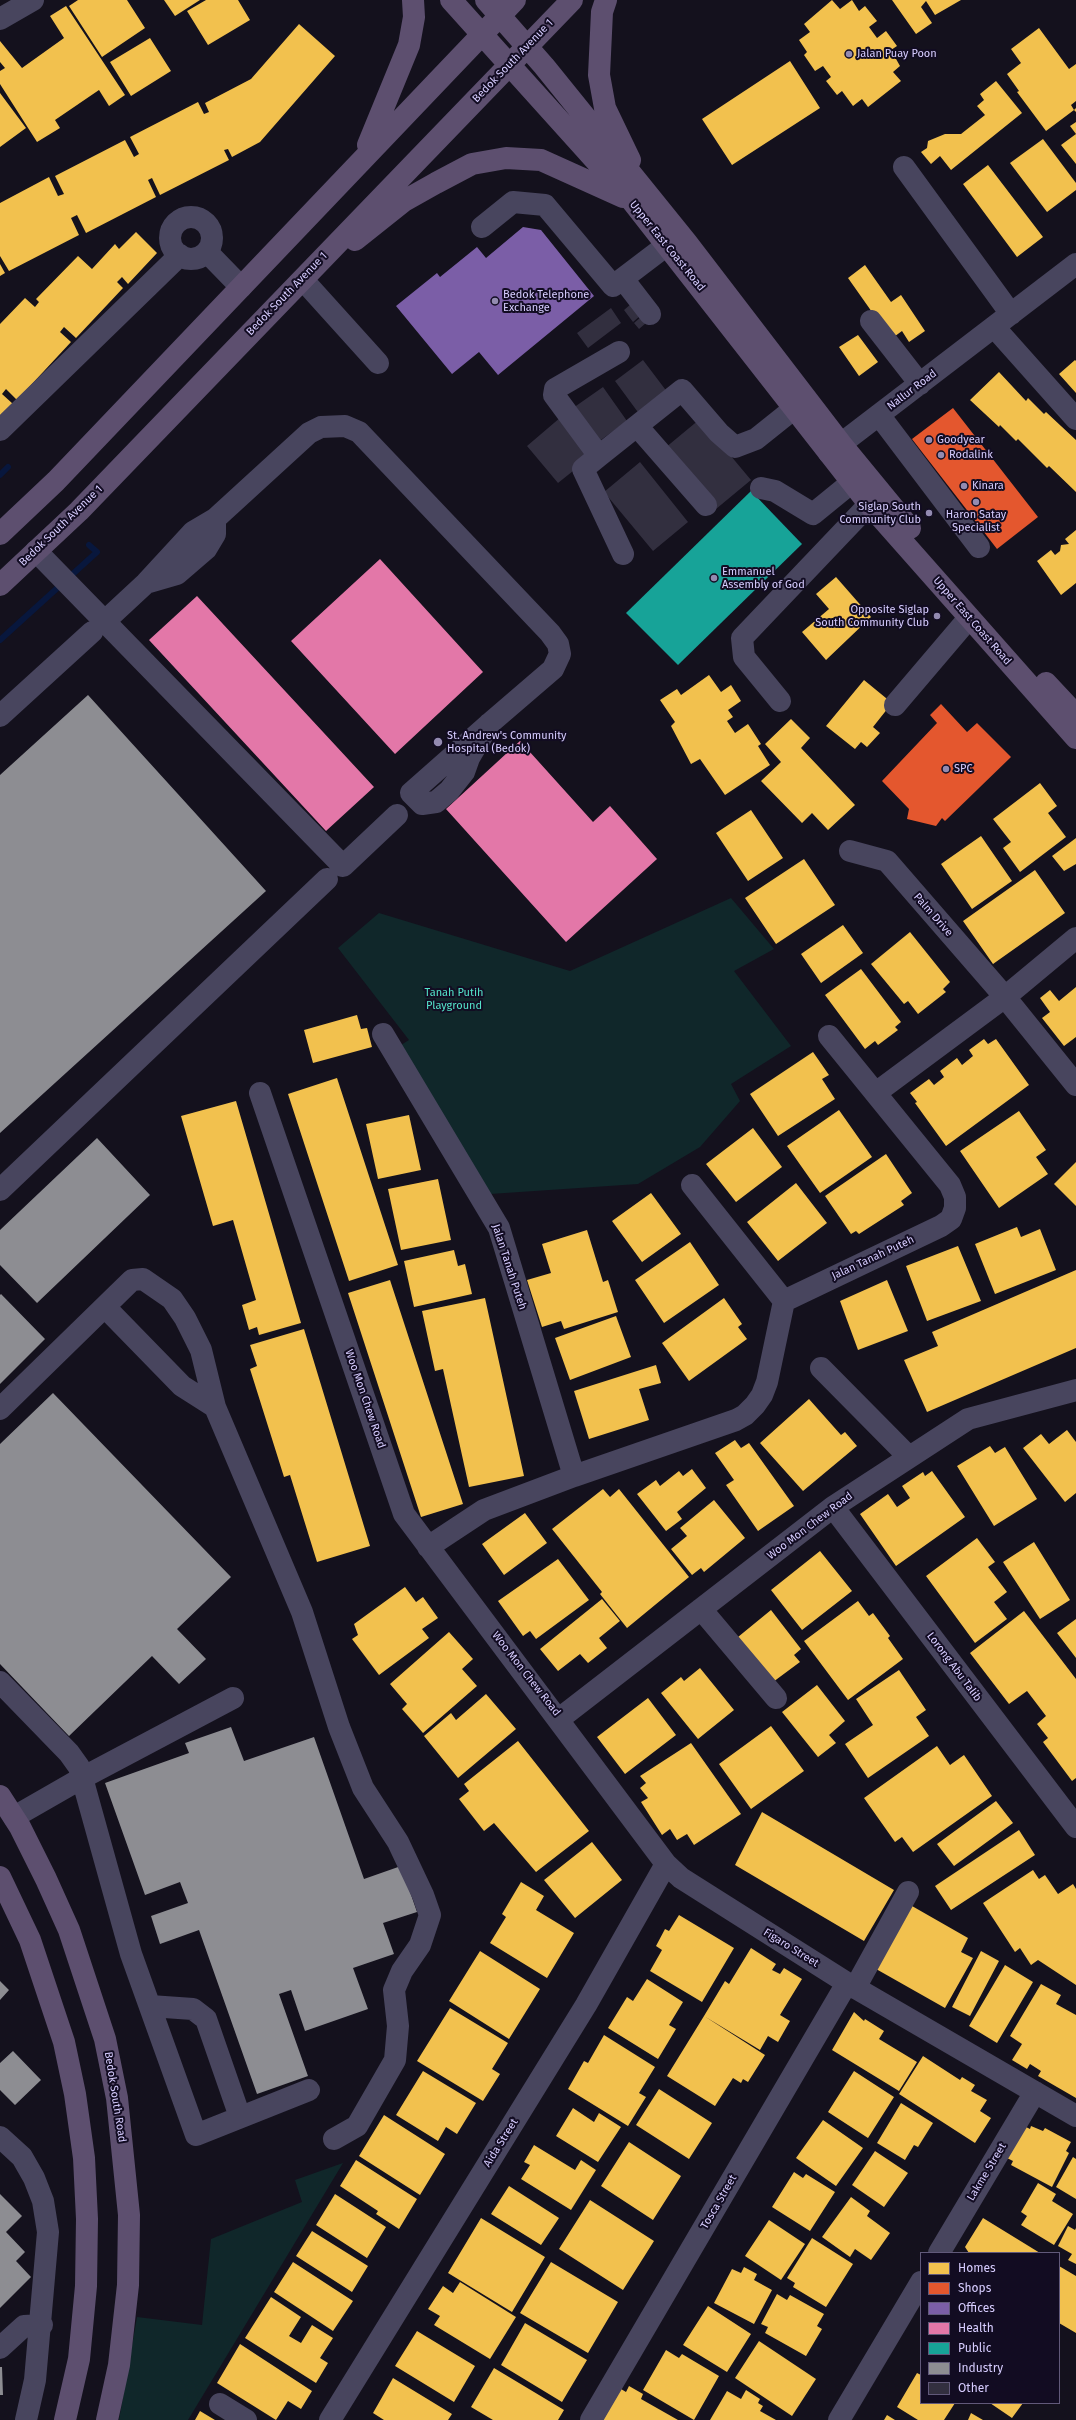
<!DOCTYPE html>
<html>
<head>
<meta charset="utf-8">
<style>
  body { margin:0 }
  #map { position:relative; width:1076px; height:2420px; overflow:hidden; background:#14111d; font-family:"Fira Sans",sans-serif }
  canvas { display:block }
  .legend { position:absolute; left:920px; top:2252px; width:140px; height:152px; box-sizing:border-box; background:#120c22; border:1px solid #61597a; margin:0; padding:5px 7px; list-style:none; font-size:12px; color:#d7cdff }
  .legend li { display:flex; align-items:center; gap:8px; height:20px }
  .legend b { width:20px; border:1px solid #61597a }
</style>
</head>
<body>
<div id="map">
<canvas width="1076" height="2420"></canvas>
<ul class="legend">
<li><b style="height:11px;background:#f2c14e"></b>Homes</li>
<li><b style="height:11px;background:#e4572e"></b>Shops</li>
<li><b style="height:11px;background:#7b5ea7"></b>Offices</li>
<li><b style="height:11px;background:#e377a8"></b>Health</li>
<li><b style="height:11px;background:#17a398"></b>Public</li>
<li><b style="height:11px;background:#8d8d92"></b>Industry</li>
<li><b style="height:11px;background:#322f3f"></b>Other</li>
</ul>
</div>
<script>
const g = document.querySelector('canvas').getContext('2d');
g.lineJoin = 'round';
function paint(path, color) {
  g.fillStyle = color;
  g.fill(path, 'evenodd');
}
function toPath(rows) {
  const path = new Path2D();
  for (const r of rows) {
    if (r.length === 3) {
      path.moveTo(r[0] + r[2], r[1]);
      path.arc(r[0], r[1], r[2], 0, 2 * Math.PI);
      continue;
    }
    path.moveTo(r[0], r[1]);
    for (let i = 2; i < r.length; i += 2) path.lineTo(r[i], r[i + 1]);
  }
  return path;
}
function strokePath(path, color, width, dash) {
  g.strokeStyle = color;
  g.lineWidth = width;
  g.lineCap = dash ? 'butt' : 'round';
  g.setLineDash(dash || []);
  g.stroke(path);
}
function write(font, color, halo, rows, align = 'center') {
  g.font = font + ' "Fira Sans",sans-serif';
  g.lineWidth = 4;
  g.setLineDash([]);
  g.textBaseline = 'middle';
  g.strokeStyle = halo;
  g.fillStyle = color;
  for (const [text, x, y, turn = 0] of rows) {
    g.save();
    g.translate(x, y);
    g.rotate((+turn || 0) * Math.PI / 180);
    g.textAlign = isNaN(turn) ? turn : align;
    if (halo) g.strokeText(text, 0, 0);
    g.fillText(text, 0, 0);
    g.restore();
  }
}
paint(toPath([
  [731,898,774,949,734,971,791,1046,731,1084,740,1101,700,1147,638,1184,490,1194,401,1045,409,1040,338,948,379,913,570,971],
  [343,2163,188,2420,119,2420,137,2317,202,2325,211,2239,302,2202,295,2180]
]), '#10272a');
paint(toPath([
  [78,0,127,0,145,28,102,57,69,6],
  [164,0,200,0,175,16],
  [206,0,238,0,250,20,208,45,187,11],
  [832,0,840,9,852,0,859,11,865,6,877,21,869,27,877,38,886,31,897,46,891,50,900,66,893,72,901,81,868,107,862,99,853,106,842,91,837,95,826,81,831,77,823,66,815,71,804,55,807,52,799,40,810,32,804,24],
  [892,0,961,0,935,15,926,1,921,7,932,23,916,34],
  [66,6,125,95,109,106,99,90,55,120,60,128,37,142,0,84,0,71,5,68,0,62,0,41,22,68,64,38,50,16],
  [299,24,335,56,260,142,232,157,228,149,224,150,229,160,160,195,152,178,148,180,156,197,86,233,77,215,71,218,79,235,9,271,0,256,0,203,49,177,58,196,64,194,55,176,125,140,134,157,139,154,130,137,198,102,204,114,209,112,205,103,251,79],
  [1039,28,1069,69,1076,64,1076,101,1071,105,1074,110,1076,108,1076,112,1074,110,1046,131,1017,92,1019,91,1007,74,1021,63,1011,49],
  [150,38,171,71,131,96,110,62],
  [790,61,820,108,732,165,702,119],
  [996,81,1022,113,951,170,940,156,931,164,921,152,927,148,928,141,945,134,961,134,985,115,977,106,984,100,980,94],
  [0,93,26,128,0,147],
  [1076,122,1076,134,1070,126],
  [1076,134,1076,164,1061,145],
  [1043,139,1076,183,1076,190,1047,212,1010,163],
  [988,165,1043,237,1017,257,963,184],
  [136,232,157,253,128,284,122,277,117,282,123,288,76,338,64,327,60,332,71,342,17,400,6,389,2,394,13,404,0,418,0,324,25,298,35,307,39,302,36,299,78,256,92,269,115,244,119,249],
  [0,264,5,273,0,276],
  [865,265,891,302,901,295,925,331,909,342,902,331,891,339,848,278],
  [858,335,878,362,859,376,839,347],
  [1075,360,1076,361,1076,393,1059,374],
  [999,372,1026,401,1028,398,1044,414,1046,412,1076,440,1076,492,1049,466,1047,468,1018,439,1016,441,1000,425,999,427,970,400],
  [1076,530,1076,583,1061,595,1037,561,1051,550,1055,555,1060,551,1061,545,1069,544,1065,539],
  [836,577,871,617,826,660,802,632,829,609,816,594],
  [709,675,721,692,731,685,741,701,728,710,733,717,727,721,735,733,748,724,761,744,758,746,770,765,725,795,700,759,691,764,671,726,675,722,660,700,677,689,681,695],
  [864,680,892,703,873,727,880,733,867,747,861,742,855,749,826,726],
  [791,719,810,738,801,748,855,805,828,830,812,813,802,823,761,781,781,762,765,744],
  [1040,783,1057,806,1048,813,1066,837,1020,872,1003,848,1011,842,993,819],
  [751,810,783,858,748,881,716,833],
  [981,836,1012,881,972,909,941,864],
  [1076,838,1076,864,1064,871,1052,856],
  [804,859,835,905,776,944,745,898],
  [1035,870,1065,913,993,964,963,921],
  [843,925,863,953,821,983,801,954],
  [910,932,950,982,943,989,946,992,918,1014,908,1001,904,1004,871,964],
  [861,969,901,1022,895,1027,898,1030,878,1045,875,1041,865,1049,825,995],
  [1076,987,1076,1037,1064,1046,1042,1018,1050,1012,1040,998,1050,990,1059,1001],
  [357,1015,361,1029,367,1028,372,1047,313,1063,304,1030],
  [984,1039,988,1044,996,1039,1029,1085,946,1146,915,1103,917,1102,910,1093,929,1079,934,1085,944,1077,940,1071,957,1058,962,1065,973,1056,969,1050],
  [813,1052,829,1075,822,1079,835,1099,778,1136,750,1094],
  [337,1078,398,1265,349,1281,288,1094],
  [236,1101,301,1323,259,1335,257,1327,249,1330,242,1305,256,1300,233,1220,213,1226,181,1116],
  [839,1110,872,1157,820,1193,787,1146],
  [1019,1111,1046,1150,1036,1157,1048,1174,999,1208,960,1151],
  [409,1115,421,1170,378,1179,366,1124],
  [753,1128,782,1167,736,1202,706,1164],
  [886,1154,912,1193,901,1201,904,1205,859,1234,856,1231,851,1234,825,1196],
  [1076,1162,1076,1206,1054,1184],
  [438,1179,451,1240,401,1250,388,1189],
  [796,1183,827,1223,778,1261,747,1222],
  [651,1193,681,1234,642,1262,612,1221],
  [1017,1227,1021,1237,1040,1229,1056,1270,995,1294,975,1244],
  [587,1230,603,1282,608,1280,618,1312,564,1329,561,1321,542,1327,527,1280,551,1273,542,1244],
  [690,1242,719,1285,664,1323,635,1280],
  [958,1246,981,1301,927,1321,906,1266],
  [454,1250,458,1266,465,1264,472,1294,414,1307,404,1261],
  [1076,1270,1076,1348,927,1412,904,1360,938,1346,932,1332],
  [390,1280,463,1504,421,1517,348,1293],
  [887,1280,908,1331,858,1350,840,1301],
  [485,1298,524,1476,469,1487,443,1369,435,1371,422,1311],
  [724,1298,742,1324,738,1327,747,1339,689,1381,662,1343],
  [616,1316,631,1357,570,1380,555,1338],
  [304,1329,370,1546,317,1562,290,1475,284,1477,250,1369,257,1366,250,1345],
  [656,1365,661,1383,639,1389,649,1420,589,1439,574,1391],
  [809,1399,841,1435,845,1432,857,1446,803,1491,760,1443],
  [1067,1430,1076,1442,1076,1493,1065,1502,1023,1448,1041,1434,1049,1444],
  [735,1440,741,1448,749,1443,794,1506,758,1531,726,1485,734,1480,715,1453],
  [990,1446,995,1453,1005,1447,1037,1499,994,1526,957,1466],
  [692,1469,706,1488,677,1512,682,1519,666,1531,637,1494,656,1480,660,1486,679,1471,683,1476],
  [932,1471,965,1517,896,1566,860,1514,888,1494,897,1507,910,1498,902,1486,923,1472,925,1476],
  [603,1489,610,1497,619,1489,689,1577,627,1628,600,1594,602,1592,552,1529],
  [714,1500,745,1538,704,1572,701,1568,692,1575,671,1549,687,1536,680,1528],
  [525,1513,547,1543,504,1575,482,1544],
  [977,1538,995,1562,988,1567,1007,1592,994,1602,1007,1619,975,1643,926,1576],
  [1034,1542,1070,1600,1040,1619,1003,1562],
  [820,1551,852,1591,802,1630,771,1590],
  [558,1559,589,1600,536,1639,530,1631,523,1636,498,1601],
  [405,1587,416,1602,423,1597,438,1618,422,1629,429,1638,379,1675,352,1639,358,1635,354,1624],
  [602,1599,620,1621,599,1638,607,1648,588,1663,580,1654,558,1671,540,1649],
  [858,1601,869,1616,873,1613,890,1636,888,1638,903,1659,848,1700,804,1641],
  [771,1610,801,1649,794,1655,800,1662,773,1682,738,1637],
  [1024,1611,1076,1679,1076,1778,1072,1781,1043,1742,1048,1738,1037,1724,1046,1716,1027,1691,1009,1704,970,1653],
  [1076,1619,1076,1658,1057,1633],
  [449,1632,473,1659,462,1669,477,1686,423,1733,402,1709,407,1704,390,1684],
  [700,1668,734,1710,698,1739,661,1693,681,1677,684,1681],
  [899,1670,926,1710,916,1717,929,1736,868,1778,845,1744,873,1725,856,1699],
  [817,1685,845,1721,829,1735,836,1743,818,1757,782,1712],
  [486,1694,516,1729,458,1778,424,1736,451,1713,456,1720],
  [648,1698,676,1735,625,1774,597,1737],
  [771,1726,804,1771,751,1809,719,1764],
  [518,1741,589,1831,536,1872,494,1823,484,1831,459,1799,469,1791,464,1784],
  [691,1743,741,1814,694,1845,687,1834,677,1840,670,1829,662,1835,641,1802,648,1798,640,1788,646,1783,640,1776],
  [937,1746,950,1765,964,1755,992,1796,913,1852,902,1837,895,1842,864,1798],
  [996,1801,1013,1823,954,1866,937,1844],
  [762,1812,894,1890,864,1941,735,1865],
  [1019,1830,1035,1855,951,1910,935,1886],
  [592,1842,622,1880,575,1918,544,1880],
  [1033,1870,1039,1879,1045,1875,1058,1894,1073,1884,1076,1889,1076,1985,1038,1960,1031,1965,1020,1948,1015,1952,983,1903],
  [521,1882,544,1896,536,1910,574,1933,547,1978,490,1943,506,1917,502,1914],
  [905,1902,968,1938,961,1952,973,1958,945,2008,869,1965],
  [679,1915,734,1948,702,2002,650,1971,662,1950,656,1946,665,1929,669,1931],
  [751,1948,776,1964,772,1970,780,1974,784,1968,802,1979,780,2015,790,2021,778,2042,768,2036,760,2050,704,2016,725,1981,729,1984],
  [480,1951,540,1989,509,2039,449,2001],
  [981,1951,999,1961,970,2016,952,2007],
  [1005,1965,1033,1982,997,2043,969,2026],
  [647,1979,683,2002,669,2025,676,2029,658,2059,608,2028,627,1997,633,2001],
  [1041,1984,1061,1995,1056,2004,1076,2015,1076,2098,1038,2076,1041,2071,1030,2064,1027,2069,1012,2060,1022,2044,1010,2036],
  [450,2008,508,2043,492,2069,500,2074,483,2101,417,2061],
  [854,2012,864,2021,865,2019,884,2031,879,2039,917,2062,899,2091,832,2050],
  [704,2016,765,2055,748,2082,743,2079,741,2083,733,2078,715,2106,667,2076],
  [604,2035,655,2067,639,2093,646,2097,628,2126,568,2089,584,2061,588,2063],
  [923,2056,960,2080,962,2077,975,2085,971,2091,987,2100,980,2111,991,2118,975,2143,899,2094],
  [423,2071,476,2103,457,2134,446,2127,438,2141,396,2115],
  [854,2071,894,2097,868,2138,828,2112],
  [659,2089,712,2123,689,2159,636,2125],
  [901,2103,933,2123,918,2147,914,2145,905,2160,877,2143],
  [573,2108,594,2122,599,2113,621,2127,598,2162,556,2136],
  [384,2115,445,2154,420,2195,359,2156],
  [823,2120,863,2148,836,2186,796,2158],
  [1024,2126,1030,2129,1031,2126,1043,2131,1045,2128,1071,2142,1066,2151,1069,2153,1052,2187,1011,2165,1013,2161,1007,2158],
  [629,2142,681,2176,653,2220,601,2186],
  [534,2145,575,2170,581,2160,596,2170,571,2210,521,2179,530,2165,524,2162],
  [875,2151,908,2173,884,2207,852,2185],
  [1073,2157,1076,2159,1076,2199,1056,2187],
  [356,2160,417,2199,399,2229,376,2214,378,2211,340,2186],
  [794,2172,803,2178,806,2174,835,2192,810,2231,772,2207],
  [1038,2183,1056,2194,1052,2201,1073,2214,1054,2245,1021,2225,1027,2216,1021,2212],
  [509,2186,559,2218,541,2245,491,2214],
  [335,2194,386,2227,367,2258,316,2225],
  [851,2197,870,2211,867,2216,890,2233,871,2260,855,2249,850,2257,822,2237],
  [590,2200,654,2241,623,2290,559,2249],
  [481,2218,545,2257,512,2312,448,2273],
  [983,2218,1040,2253,969,2253,965,2247],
  [769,2220,805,2244,781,2280,745,2256],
  [1068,2226,1075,2230,1076,2228,1076,2264,1068,2260,1072,2254,1058,2246],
  [312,2231,368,2266,352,2292,296,2256],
  [812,2238,853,2264,826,2307,793,2287,795,2283,787,2278],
  [293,2262,353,2301,333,2331,274,2292],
  [551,2262,618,2302,588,2353,520,2313],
  [1059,2266,1076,2276,1076,2333,1059,2323],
  [744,2267,757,2274,754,2280,772,2290,754,2324,714,2303,732,2269,741,2273],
  [460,2282,516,2317,490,2359,434,2325,440,2316,428,2309,443,2286,453,2293],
  [777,2294,787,2300,790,2295,824,2314,817,2326,822,2329,806,2356,765,2333,768,2327,761,2324],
  [271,2297,301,2317,289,2336,301,2343,312,2325,333,2338,320,2358,328,2363,316,2383,245,2338],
  [708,2306,751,2334,727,2372,683,2345],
  [525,2323,587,2360,562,2402,501,2365],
  [417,2331,475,2366,454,2402,395,2366],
  [759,2341,816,2379,792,2416,735,2378],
  [240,2344,312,2391,301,2409,288,2401,276,2420,217,2383],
  [666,2350,679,2358,682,2354,719,2376,694,2420,643,2390],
  [494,2368,564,2410,558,2420,493,2420,471,2407],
  [917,2373,921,2375,921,2403,955,2403,944,2420,918,2420,897,2407],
  [393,2378,452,2414,448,2420,384,2420,373,2413],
  [629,2386,643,2394,641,2399,678,2420,603,2420,621,2389,626,2392],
  [746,2390,760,2399,758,2403,763,2406,760,2411,776,2420,710,2420,727,2391,741,2399],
  [990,2403,1023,2403,1012,2418],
  [200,2411,215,2420,195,2420],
  [971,2413,983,2420,968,2420],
  [887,2415,895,2420,884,2420]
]), '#f2c14e');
paint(toPath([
  [953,408,1038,517,997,549,912,439],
  [941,704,967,732,977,723,1011,757,945,821,942,818,936,826,907,819,909,809,882,781,937,723,930,715]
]), '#e4572e');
paint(toPath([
  [523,227,541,230,594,296,498,375,479,352,452,374,396,306,437,273,440,277,477,247,486,258]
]), '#7b5ea7');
paint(toPath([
  [380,559,483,672,395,754,291,641],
  [197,596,374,787,326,831,149,640],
  [520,741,593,822,610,806,657,859,566,942,446,809]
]), '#e377a8');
paint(toPath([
  [751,491,802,544,678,665,626,613]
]), '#17a398');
paint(toPath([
  [88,695,266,891,0,1133,0,775],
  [97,1138,150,1195,37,1303,0,1265,0,1230],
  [1,1294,45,1339,0,1384,0,1295],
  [53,1393,231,1577,177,1629,206,1659,179,1684,152,1656,69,1736,0,1664,0,1444],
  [231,1727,244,1761,314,1737,364,1879,401,1866,417,1912,383,1923,394,1954,353,1968,368,2009,305,2031,291,1990,279,1994,308,2076,257,2094,199,1930,160,1944,151,1916,188,1903,180,1882,145,1895,105,1783,189,1753,185,1743],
  [0,1981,9,1990,0,2000],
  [13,2051,41,2080,15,2105,0,2090,0,2063],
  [0,2194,22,2216,6,2232,25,2252,16,2261,31,2277,0,2308],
  [0,2367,2,2367,3,2395,0,2395]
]), '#8d8d92');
strokePath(toPath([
  [0,475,8,467],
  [0,640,97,552,89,545]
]), '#08173d', 6);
paint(toPath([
  [631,304,640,316,633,322,624,310],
  [611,308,621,323,588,348,577,333],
  [641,317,646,323,639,329,634,323],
  [643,360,668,393,640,415,615,381],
  [603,387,627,421,598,442,573,408],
  [561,417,593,455,558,483,527,446],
  [700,419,751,480,716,509,665,448],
  [640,462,688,522,653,551,604,492]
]), '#322f3f');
strokePath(toPath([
  [0,19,33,0],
  [904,167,1011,314],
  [191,238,21],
  [482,227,513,202,545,205,613,286,667,245],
  [207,252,241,287],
  [623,279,650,314],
  [304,281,378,363],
  [871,321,920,384],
  [995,328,1076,419],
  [879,415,979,547],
  [637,426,706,505],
  [0,430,180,255],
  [829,453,1076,264],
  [599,456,554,395,555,389,619,352],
  [761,488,775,491,813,514,851,483],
  [36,551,343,866,397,815],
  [623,554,583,469,599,456,682,390,719,433,735,447,756,439,806,399],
  [146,583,177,574,206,549,215,534,215,519],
  [104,622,146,583,193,532,215,519,309,433,321,427,345,426,359,432,550,633,558,644,560,654,553,669,489,724,411,793,422,804,436,802,449,791,464,772,469,758,489,724],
  [780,701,744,657,742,638,880,493],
  [895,705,969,618],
  [0,716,92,632],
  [850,851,887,861,1005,997,1076,1085],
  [383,1034,499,1228,574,1476],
  [877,1092,1005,997,1076,938],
  [260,1093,404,1514,666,1864,681,1878,847,1983,1076,2116],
  [0,1190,327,879],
  [784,1301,941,1226,951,1219,955,1208,955,1197,950,1185,829,1036],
  [105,1307,182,1386,215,1407],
  [821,1368,909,1457],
  [0,1409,132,1280,143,1279,172,1299,185,1318,201,1350,215,1407,302,1612,339,1727,363,1788,398,1842,423,1895,430,1915,420,1945,402,1971,394,1990,398,2026,395,2060,357,2126,334,2139],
  [833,1507,1076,1827],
  [428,1547,484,1510,574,1476,736,1420,745,1415,755,1405,762,1395,767,1382,784,1301,692,1185],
  [701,1609,776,1698],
  [0,1682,69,1753,79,1767,131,1954,196,2135,309,2090],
  [559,1719,833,1507,968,1419,1076,1390],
  [14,1817,82,1778,233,1698],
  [855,1988,908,1892],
  [150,2006,193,2009,206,2019,240,2117],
  [0,2137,22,2157,34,2178,43,2201,48,2232,35,2380,26,2420],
  [939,2253,1035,2092],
  [0,2348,24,2326,42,2325],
  [220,2404,246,2420],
  [330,2420,586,2005,666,1864],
  [591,2420,847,1983],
  [839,2420,921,2282]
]), '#48455e', 22);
strokePath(toPath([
  [451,0,632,201,869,504,1076,738],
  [486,0,544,66,687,243,841,444,910,528],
  [606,0,602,12,599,75,605,108,630,160],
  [368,145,409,45,414,17,413,0],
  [355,240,404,201,436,183,472,164,506,158,541,160,623,197],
  [0,534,56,481,515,0],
  [0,585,79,511,572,0],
  [1046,683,1076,715],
  [0,1796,20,1827,46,1879,69,1930,105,2039,117,2098,129,2215,128,2285,119,2365,107,2420],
  [0,1877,30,1940,64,2042,75,2094,84,2158,87,2219,86,2286,79,2359,65,2420]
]), '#5d4f6f', 22);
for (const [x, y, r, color] of [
  [849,54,4,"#938bb0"],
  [495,301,4,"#938bb0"],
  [929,440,4,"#938bb0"],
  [941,455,4,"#938bb0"],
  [964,486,4,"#938bb0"],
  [976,502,4,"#938bb0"],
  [929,513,4,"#938bb0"],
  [714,578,4,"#938bb0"],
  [937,616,4,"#938bb0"],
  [438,742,5,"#938bb0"],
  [946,769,4,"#938bb0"]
]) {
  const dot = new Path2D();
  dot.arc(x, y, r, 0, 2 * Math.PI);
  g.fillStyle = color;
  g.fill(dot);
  strokePath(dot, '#120c22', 1.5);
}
write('11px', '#d7cdff', '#120c22', [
  ["Jalan Puay Poon",857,54],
  ["Bedok Telephone",503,295],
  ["Exchange",503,308],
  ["Goodyear",937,440],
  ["Rodalink",949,455],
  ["Kinara",972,486],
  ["Siglap South",921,507,"right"],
  ["Community Club",921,520,"right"],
  ["Haron Satay",976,515,"center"],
  ["Specialist",976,528,"center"],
  ["Emmanuel",722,572],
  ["Assembly of God",722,585],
  ["Opposite Siglap",929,610,"right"],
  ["South Community Club",929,623,"right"],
  ["St. Andrew's Community",447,736],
  ["Hospital (Bedok)",447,749],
  ["SPC",954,769]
], 'left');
write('11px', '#d7cdff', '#120c22', [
  ["Bedok South Avenue 1",513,61,-46],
  ["Upper East Coast Road",667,246,51],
  ["Bedok South Avenue 1",287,294,-46],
  ["Nallur Road",912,390,-37],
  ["Bedok South Avenue 1",61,526,-44],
  ["Upper East Coast Road",972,621,49],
  ["Palm Drive",933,915,49],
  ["Jalan Tanah Puteh",873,1258,-25],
  ["Jalan Tanah Puteh",509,1267,72],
  ["Woo Mon Chew Road",365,1399,71],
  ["Woo Mon Chew Road",810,1526,-37],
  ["Lorong Abu Talib",954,1667,53],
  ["Woo Mon Chew Road",526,1674,52],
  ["Figaro Street",791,1948,32],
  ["Bedok South Road",115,2097,81],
  ["Aida Street",501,2143,-58],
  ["Lakme Street",987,2172,-59],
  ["Tosca Street",719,2202,-60]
]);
write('11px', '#54e5cb', '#120c22', [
  ["Tanah Putih",454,993],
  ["Playground",454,1006]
]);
</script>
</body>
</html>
